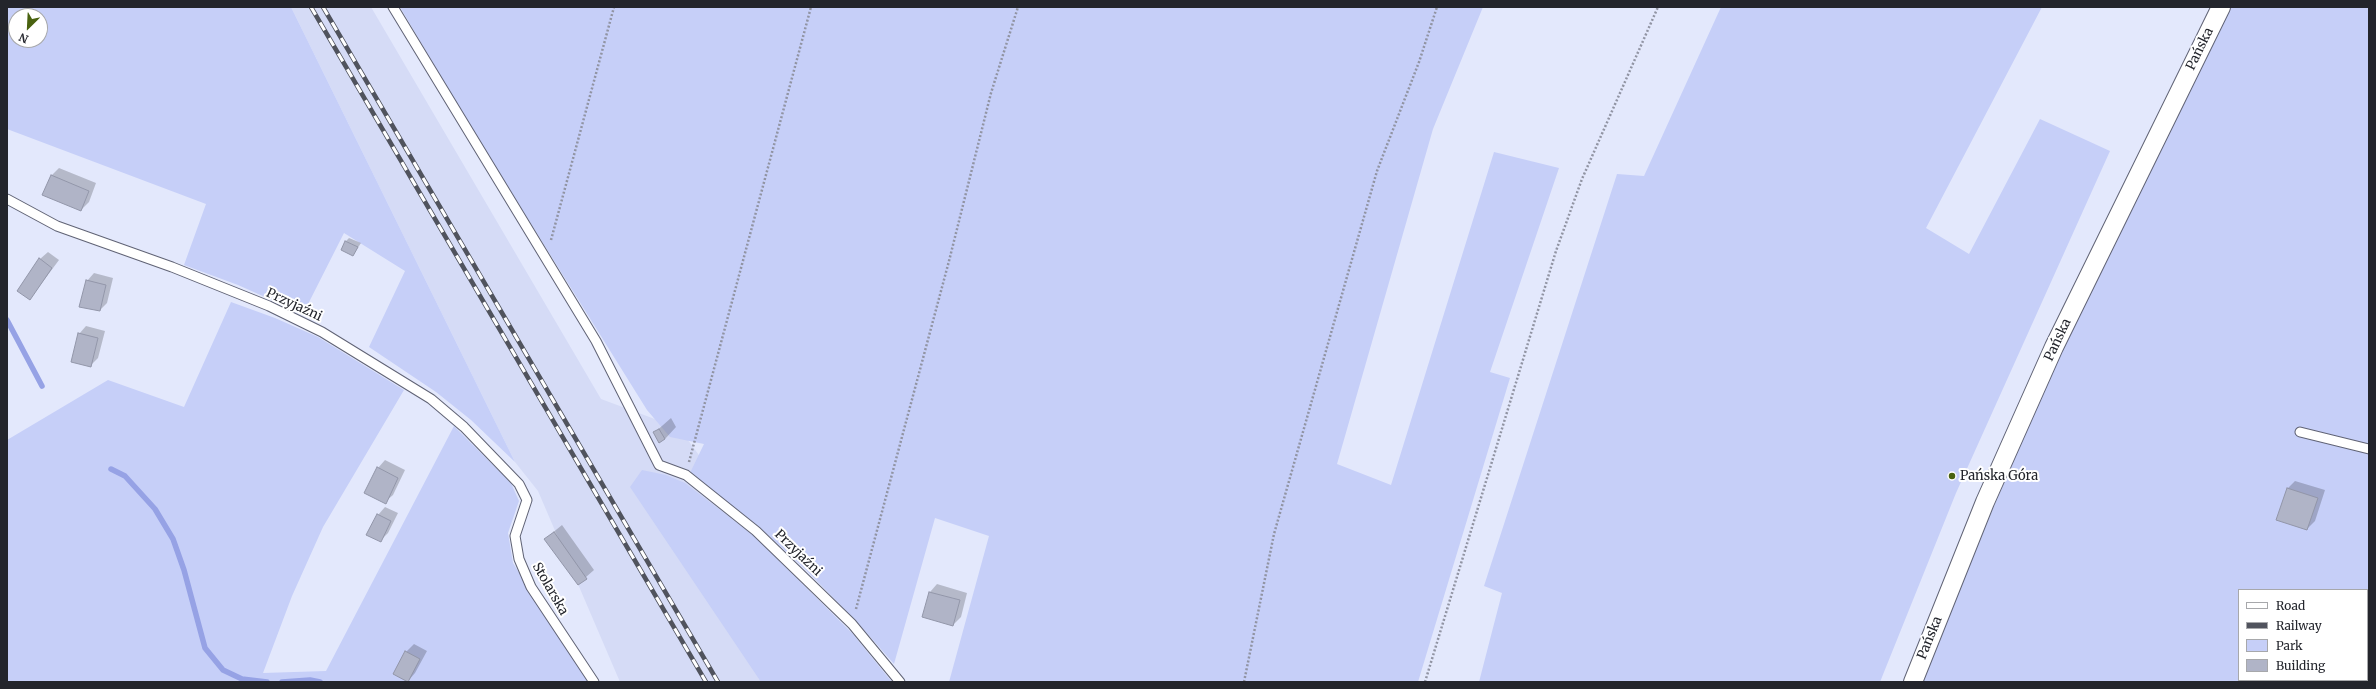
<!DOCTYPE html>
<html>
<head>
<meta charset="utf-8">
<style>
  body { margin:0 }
  #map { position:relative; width:2376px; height:689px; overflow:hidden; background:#e3e8fc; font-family:Merriweather,serif }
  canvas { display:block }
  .frame { position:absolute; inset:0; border:8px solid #23252c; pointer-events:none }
  .legend { position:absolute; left:2238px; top:589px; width:130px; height:92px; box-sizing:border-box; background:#fff; border:1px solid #a7a8ab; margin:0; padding:5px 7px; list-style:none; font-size:12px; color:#23252c }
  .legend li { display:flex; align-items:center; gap:8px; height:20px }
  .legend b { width:20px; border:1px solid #a7a8ab }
  .north { position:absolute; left:8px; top:8px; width:40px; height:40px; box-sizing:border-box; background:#fff; border:1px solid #a7a8ab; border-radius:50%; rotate:204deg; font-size:11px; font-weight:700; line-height:16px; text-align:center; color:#23252c }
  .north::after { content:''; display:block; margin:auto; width:14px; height:18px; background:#496210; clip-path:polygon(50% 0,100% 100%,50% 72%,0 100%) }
</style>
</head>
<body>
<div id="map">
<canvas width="2376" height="689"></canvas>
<div class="frame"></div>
<ul class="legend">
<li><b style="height:5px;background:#fff"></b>Road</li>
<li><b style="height:5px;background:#50535d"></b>Railway</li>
<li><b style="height:11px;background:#c6cff8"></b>Park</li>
<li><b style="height:11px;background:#b0b4c7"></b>Building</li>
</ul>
<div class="north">N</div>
</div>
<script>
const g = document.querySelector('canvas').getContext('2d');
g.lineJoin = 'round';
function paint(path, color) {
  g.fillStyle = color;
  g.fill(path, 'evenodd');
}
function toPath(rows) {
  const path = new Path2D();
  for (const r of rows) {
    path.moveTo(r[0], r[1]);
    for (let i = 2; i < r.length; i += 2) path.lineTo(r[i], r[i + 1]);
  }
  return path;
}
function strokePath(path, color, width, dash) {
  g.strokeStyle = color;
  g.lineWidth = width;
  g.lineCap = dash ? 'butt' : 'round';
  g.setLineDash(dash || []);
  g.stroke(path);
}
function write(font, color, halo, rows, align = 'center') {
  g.font = font + ' Merriweather,serif';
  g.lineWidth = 4;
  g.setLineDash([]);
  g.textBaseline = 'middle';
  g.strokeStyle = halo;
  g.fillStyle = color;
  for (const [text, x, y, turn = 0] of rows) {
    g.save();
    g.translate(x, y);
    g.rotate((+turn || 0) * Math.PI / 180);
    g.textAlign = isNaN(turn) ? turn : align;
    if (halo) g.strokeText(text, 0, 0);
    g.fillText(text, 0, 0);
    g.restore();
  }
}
paint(toPath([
  [291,7,371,7,601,399,679,428,707,466,739,534,813,682,620,682,538,491,515,462]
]), '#d5dbf6');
paint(toPath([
  [7,7,291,7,515,462,471,420,436,392,369,347,405,271,344,233,303,314,238,285,184,265,206,204,7,129],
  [16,16,40,16,40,40,16,40],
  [400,7,1483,7,1433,129,1337,464,1391,485,1494,152,1559,168,1490,372,1510,378,1418,682,949,682,989,536,935,518,894,664,857,622,806,570,757,525,690,473,704,444,670,437,647,410,470,126],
  [1721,7,2042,7,1926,228,1969,254,2040,119,2110,151,1956,493,1880,682,1479,682,1502,593,1484,586,1617,174,1644,176],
  [2230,7,2369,7,2369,682,1922,682,1994,506,2061,350],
  [2239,590,2367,590,2367,680,2239,680],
  [231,302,275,318,318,337,404,390,323,527,292,596,263,673,326,671,454,426,511,483,519,501,508,533,513,563,589,682,7,682,7,440,108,380,184,407],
  [642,470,666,475,685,483,754,536,852,633,892,682,761,682,630,487]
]), '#c6cff8');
paint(toPath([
  [59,168,96,183,89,202,81,210,51,176],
  [349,238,361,243,353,255,346,241],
  [48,252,59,260,30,299,40,259],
  [94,273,113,278,107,303,100,310,87,281],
  [86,326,105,331,98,358,90,366,79,334],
  [671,418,676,427,665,439,654,433],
  [385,460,405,470,393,495,385,502,378,468],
  [2295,481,2325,490,2315,521,2307,529,2288,488],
  [385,507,398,513,388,533,380,541,378,515],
  [562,525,594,570,578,584,545,539],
  [937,584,967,593,961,617,953,625,930,592],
  [414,644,427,651,415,673,408,681,406,652]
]), '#0003');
strokePath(toPath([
  [7,320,42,386],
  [111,469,125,476,155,509,173,539,184,570,205,648,223,670,242,679,267,682],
  [282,682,310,680,320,682]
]), '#96a2e5', 5.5);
const building = toPath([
  [51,175,89,191,81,211,42,195,51,175],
  [345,241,358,247,353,256,341,250,345,241],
  [39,258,52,268,30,300,17,291,39,258],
  [86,280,106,285,100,311,79,307,86,280],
  [78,333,98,338,91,367,71,362,78,333],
  [659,429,665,439,659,443,653,432,659,429],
  [377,467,398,478,386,504,364,493,377,467],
  [2287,488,2318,498,2307,530,2276,520,2287,488],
  [377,514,391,521,381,542,366,535,377,514],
  [554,532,587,579,578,585,544,539,554,532],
  [929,592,960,600,953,626,922,617,929,592],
  [405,651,420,659,408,682,393,674,405,651]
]);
paint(building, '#b0b4c7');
strokePath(building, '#9296a9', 1);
const lane = toPath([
  [393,7,596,341,659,465,686,475,756,531,852,624,900,682],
  [7,199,57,226,172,267,269,306,322,332,431,399,464,427,519,484,527,500,515,536,519,559,531,587,594,682],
  [2300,432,2369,449]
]);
const street = toPath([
  [1913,682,1985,502,2054,347,2221,7]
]);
strokePath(lane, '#606375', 11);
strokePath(street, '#606375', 20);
strokePath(toPath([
  [551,240,614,7],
  [689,462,811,7],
  [856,609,949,261,991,93,1018,7],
  [1244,682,1274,534,1377,171,1419,62,1437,7],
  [1425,682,1556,251,1582,179,1658,7]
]), '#9194a3', 2.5, [2, 2]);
strokePath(lane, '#fff', 9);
strokePath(street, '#fff', 18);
const rail = toPath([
  [311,7,706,682],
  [323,7,718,682]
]);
strokePath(rail, '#50535d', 4.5);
strokePath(rail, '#fff', 3, [9]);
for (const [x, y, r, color] of [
  [1952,476,4,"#496210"]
]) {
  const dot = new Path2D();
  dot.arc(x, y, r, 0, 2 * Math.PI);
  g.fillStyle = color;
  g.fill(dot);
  strokePath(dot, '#fff', 1.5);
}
write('13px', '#23252c', '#fff', [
  ["Pańska",2200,49,-64],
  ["Przyjaźni",294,305,25],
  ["Pańska",2058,340,-65],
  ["Przyjaźni",798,553,44],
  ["Stolarska",550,589,60],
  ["Pańska",1930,638,-68]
]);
write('13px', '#23252c', '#fff', [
  ["Pańska Góra",1960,476]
], 'left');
</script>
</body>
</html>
